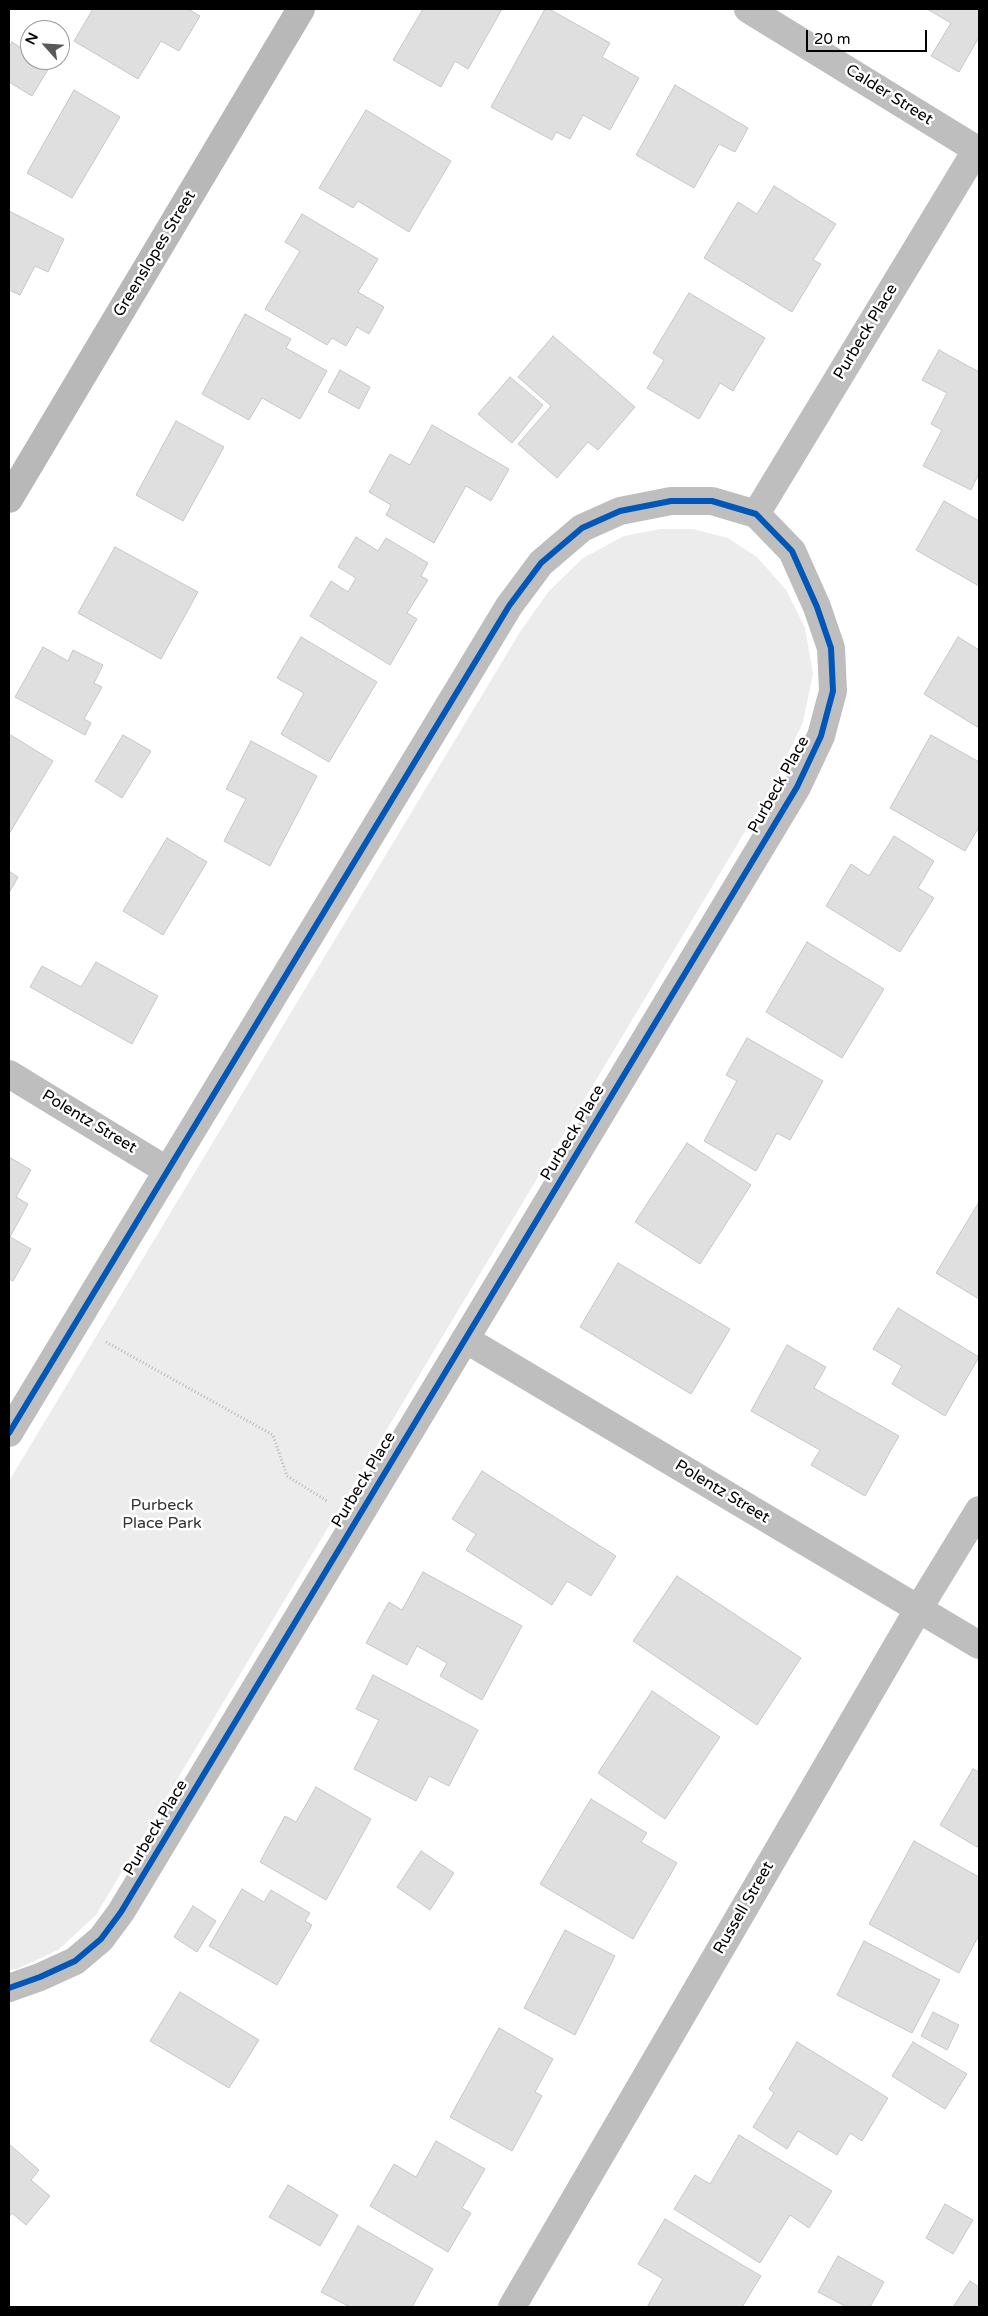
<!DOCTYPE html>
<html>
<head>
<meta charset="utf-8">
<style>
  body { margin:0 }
  #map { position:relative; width:988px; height:2316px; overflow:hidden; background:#fff; font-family:"Varela Round",sans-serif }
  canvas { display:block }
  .frame { position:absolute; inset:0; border:10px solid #000; pointer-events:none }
  .north { position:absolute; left:20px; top:20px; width:50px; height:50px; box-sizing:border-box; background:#fff; border:1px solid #999; border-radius:50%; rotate:296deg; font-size:14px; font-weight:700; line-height:20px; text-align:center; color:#000 }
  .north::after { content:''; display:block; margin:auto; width:18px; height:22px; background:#595959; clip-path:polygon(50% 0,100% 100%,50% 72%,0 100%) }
  .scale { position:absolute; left:806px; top:30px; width:121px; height:22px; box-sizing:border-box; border:2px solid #000; border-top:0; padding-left:6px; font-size:15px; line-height:18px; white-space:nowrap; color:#000; -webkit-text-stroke:4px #fff; paint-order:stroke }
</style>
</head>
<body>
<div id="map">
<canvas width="988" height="2316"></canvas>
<div class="frame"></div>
<div class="north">N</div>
<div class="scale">20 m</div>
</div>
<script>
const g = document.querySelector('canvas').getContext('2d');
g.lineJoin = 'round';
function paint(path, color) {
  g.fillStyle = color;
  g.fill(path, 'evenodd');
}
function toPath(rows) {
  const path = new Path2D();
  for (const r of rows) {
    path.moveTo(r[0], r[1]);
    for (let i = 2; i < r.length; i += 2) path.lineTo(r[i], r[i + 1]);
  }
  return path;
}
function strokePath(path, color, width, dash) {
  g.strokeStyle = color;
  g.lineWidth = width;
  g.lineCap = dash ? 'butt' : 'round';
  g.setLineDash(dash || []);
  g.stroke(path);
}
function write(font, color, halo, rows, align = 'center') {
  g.font = font + ' "Varela Round",sans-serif';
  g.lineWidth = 5;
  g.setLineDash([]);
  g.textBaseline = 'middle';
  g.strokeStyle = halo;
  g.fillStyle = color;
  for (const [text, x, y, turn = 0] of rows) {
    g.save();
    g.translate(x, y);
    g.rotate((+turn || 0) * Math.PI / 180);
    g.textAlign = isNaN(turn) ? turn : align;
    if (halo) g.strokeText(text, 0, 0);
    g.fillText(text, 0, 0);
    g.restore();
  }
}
paint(toPath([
  [661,529,693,529,728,538,757,557,786,590,805,628,813,674,803,722,774,783,96,1915,58,1950,17,1969,9,1970,9,1481,520,632,549,591,583,558,624,536]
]), '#ececec');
const building = toPath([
  [93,9,188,9,200,16,179,51,161,41,138,79,74,41,93,9],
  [423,9,502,9,468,69,455,61,441,87,393,60,423,9],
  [545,9,549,9,610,43,602,57,639,78,610,130,583,115,570,139,556,132,552,140,491,107,545,9],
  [927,9,979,9,979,37,959,72,931,56,951,23,927,9],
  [12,42,30,54,30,60,40,60,50,66,32,96,9,82,9,47,12,42],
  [675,85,748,128,735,152,719,144,694,188,636,155,675,85],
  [74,90,120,117,72,198,27,173,74,90],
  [366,110,451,161,409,232,358,201,353,208,319,188,366,110],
  [774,186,836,224,813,260,821,264,792,312,704,258,738,202,757,214,774,186],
  [9,211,64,239,48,272,35,266,20,295,9,290,9,211],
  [302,214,378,259,358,292,384,307,369,334,357,327,346,346,332,338,327,345,265,309,300,251,285,242,302,214],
  [689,293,765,338,733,391,720,383,699,419,647,388,664,360,653,353,689,293],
  [245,314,291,339,286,348,327,371,300,419,262,398,249,420,202,394,245,314],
  [553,336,635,407,598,450,588,442,557,478,518,444,551,406,518,377,553,336],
  [939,350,979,372,979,473,971,490,923,466,942,430,931,424,947,393,922,380,939,350],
  [340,370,370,387,359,409,328,392,340,370],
  [510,377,543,405,512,443,478,414,510,377],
  [176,421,224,447,183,521,136,495,176,421],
  [432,425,509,469,491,501,466,486,434,543,386,515,391,505,369,492,390,454,410,465,432,425],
  [944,501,979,521,979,586,916,550,944,501],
  [356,537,378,551,386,538,428,563,421,576,428,580,407,613,417,619,390,665,310,616,331,581,348,592,356,578,338,567,356,537],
  [115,547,198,592,161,659,78,613,115,547],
  [301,637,377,682,329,762,281,734,304,693,277,678,301,637],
  [958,637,979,650,979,728,924,694,958,637],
  [43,647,68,661,73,650,103,665,94,683,102,687,84,719,91,723,85,735,15,697,43,647],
  [9,734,53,761,9,834,9,734],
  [123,735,151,751,122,798,95,781,123,735],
  [931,735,979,762,979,827,965,851,890,808,931,735],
  [251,741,317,776,270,866,224,841,246,799,226,789,251,741],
  [894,836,934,861,918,888,934,898,900,952,826,906,851,864,869,876,894,836],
  [167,838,207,862,163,935,123,911,167,838],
  [9,871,18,877,9,893,9,871],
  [807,942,884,989,842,1058,766,1012,807,942],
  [96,962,158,996,132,1044,30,987,42,966,81,987,96,962],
  [747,1038,823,1081,790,1140,777,1133,756,1171,704,1141,737,1081,726,1075,747,1038],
  [687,1143,751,1185,700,1264,635,1222,687,1143],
  [9,1157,31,1170,16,1197,28,1204,10,1237,31,1249,13,1281,9,1279,9,1157],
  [979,1202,979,1299,936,1273,979,1202],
  [618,1263,730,1329,691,1394,580,1327,618,1263],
  [898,1308,979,1357,945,1416,892,1384,902,1366,873,1349,898,1308],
  [787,1345,826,1367,814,1388,899,1436,865,1496,811,1465,820,1450,751,1411,787,1345],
  [482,1471,616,1556,591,1596,567,1581,552,1605,466,1550,476,1534,452,1519,482,1471],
  [423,1572,522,1626,482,1700,440,1676,447,1663,417,1646,407,1665,366,1643,389,1602,402,1610,423,1572],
  [677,1576,801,1658,757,1725,633,1641,677,1576],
  [373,1675,478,1730,449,1786,429,1776,416,1801,354,1769,379,1720,356,1709,373,1675],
  [652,1691,720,1737,665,1819,598,1773,652,1691],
  [973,1769,979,1772,979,1848,940,1825,973,1769],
  [316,1787,371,1819,326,1900,260,1862,285,1816,296,1822,316,1787],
  [591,1799,647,1833,641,1842,677,1863,633,1939,540,1884,591,1799],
  [914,1841,979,1877,979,1935,959,1973,869,1924,914,1841],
  [421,1851,454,1873,430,1910,397,1887,421,1851],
  [242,1889,264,1902,271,1890,310,1913,305,1921,312,1925,277,1985,209,1946,242,1889],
  [193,1906,216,1921,197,1952,174,1937,193,1906],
  [565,1930,615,1956,575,2035,524,2008,565,1930],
  [864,1941,940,1980,912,2033,837,1995,864,1941],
  [180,1992,259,2040,229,2088,150,2041,180,1992],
  [933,2012,959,2025,947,2050,921,2036,933,2012],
  [499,2028,553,2059,535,2092,542,2096,512,2151,450,2117,499,2028],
  [797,2042,888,2098,862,2141,850,2133,837,2155,798,2131,787,2149,753,2127,774,2093,769,2089,797,2042],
  [913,2042,967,2074,945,2109,892,2076,913,2042],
  [739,2135,832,2191,809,2228,790,2215,760,2263,674,2209,695,2175,710,2184,739,2135],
  [436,2141,485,2169,462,2208,471,2213,448,2252,370,2206,394,2164,416,2177,436,2141],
  [9,2144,39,2170,31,2180,50,2196,26,2225,12,2213,9,2217,9,2144],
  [288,2185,338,2215,320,2246,269,2217,288,2185],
  [945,2204,973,2220,953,2254,926,2238,945,2204],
  [665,2219,761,2276,742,2307,647,2307,663,2279,638,2264,665,2219],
  [358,2226,433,2269,412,2307,350,2307,321,2292,358,2226],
  [838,2256,884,2282,870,2307,847,2307,818,2292,838,2256],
  [970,2281,979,2287,979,2307,953,2307,970,2281]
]);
paint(building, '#dfdfdf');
strokePath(building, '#c7c7c7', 1);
strokePath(toPath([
  [106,1342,273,1435,287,1476,327,1501]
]), '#b9b9b9', 3, [1, 2.5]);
strokePath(toPath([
  [748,9,979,151],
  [756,514,977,149],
  [9,1074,168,1171],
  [465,1339,979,1645],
  [9,1433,509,606,541,563,582,528,620,511,671,501,712,501,756,514,792,551,817,607,831,648,833,691,821,736,797,787,121,1912,101,1939,75,1961,40,1977,9,1988],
  [512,2307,919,1608,979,1510]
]), '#bebebe', 28);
strokePath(toPath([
  [9,499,301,9]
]), '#b8b8b8', 28);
strokePath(toPath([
  [9,1433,509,606,541,563,582,528,620,511,671,501,712,501,756,514,792,551,817,607,831,648,833,691,821,736,797,787,121,1912,101,1939,75,1961,40,1977,9,1988]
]), '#0057b8', 6);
write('16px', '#000', '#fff', [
  ["Calder Street",889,95,32],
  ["Greenslopes Street",155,254,-59],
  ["Purbeck Place",866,332,-59],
  ["Purbeck Place",779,785,-61],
  ["Polentz Street",89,1122,31],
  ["Purbeck Place",573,1133,-59],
  ["Purbeck Place",364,1480,-59],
  ["Polentz Street",722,1492,31],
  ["Purbeck Place",156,1828,-59],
  ["Russell Street",744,1908,-60]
]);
write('16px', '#333', '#fff', [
  ["Purbeck",162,1506],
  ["Place Park",162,1524]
]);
</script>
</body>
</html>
